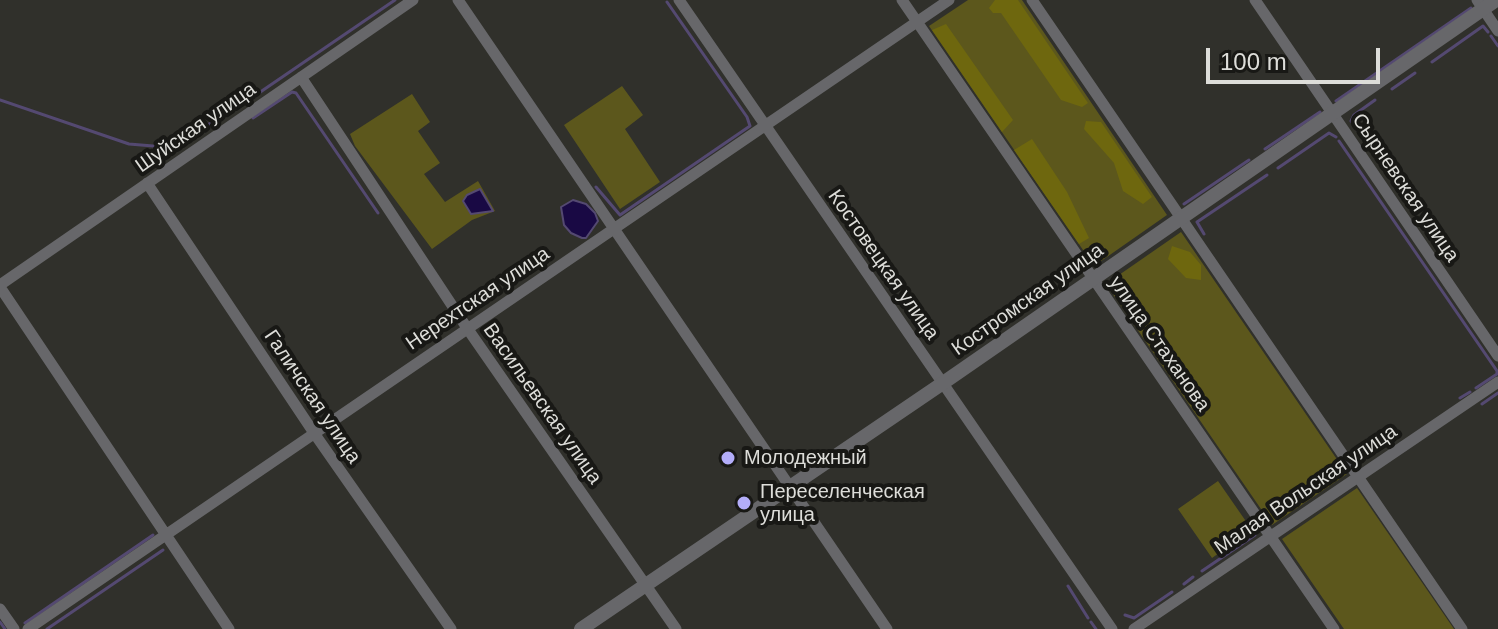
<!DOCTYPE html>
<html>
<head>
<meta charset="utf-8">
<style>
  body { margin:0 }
  #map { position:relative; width:1498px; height:629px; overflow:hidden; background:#30302b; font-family:Arial,sans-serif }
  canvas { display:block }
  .scale { position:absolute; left:1206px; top:48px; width:174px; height:36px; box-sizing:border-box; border:4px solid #ddddd9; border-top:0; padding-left:10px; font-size:24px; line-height:28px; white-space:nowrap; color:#ddddd9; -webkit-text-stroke:6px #181815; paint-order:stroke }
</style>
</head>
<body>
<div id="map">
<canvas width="1498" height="629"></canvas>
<div class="scale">100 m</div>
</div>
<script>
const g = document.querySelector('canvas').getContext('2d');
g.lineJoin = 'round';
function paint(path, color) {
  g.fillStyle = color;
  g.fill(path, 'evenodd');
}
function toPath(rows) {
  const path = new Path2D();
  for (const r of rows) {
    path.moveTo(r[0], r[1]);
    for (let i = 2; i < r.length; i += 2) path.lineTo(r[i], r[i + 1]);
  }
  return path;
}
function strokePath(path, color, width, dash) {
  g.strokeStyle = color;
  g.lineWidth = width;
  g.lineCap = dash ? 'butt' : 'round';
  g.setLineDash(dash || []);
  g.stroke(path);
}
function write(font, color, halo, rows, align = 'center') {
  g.font = font + ' Arial,sans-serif';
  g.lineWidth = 8;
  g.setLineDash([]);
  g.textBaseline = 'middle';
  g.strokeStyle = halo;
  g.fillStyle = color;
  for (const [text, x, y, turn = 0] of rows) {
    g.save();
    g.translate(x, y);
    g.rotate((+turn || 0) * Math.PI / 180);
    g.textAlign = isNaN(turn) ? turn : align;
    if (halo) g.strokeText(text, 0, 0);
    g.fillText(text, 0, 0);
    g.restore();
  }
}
paint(toPath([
  [968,0,1022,0,1167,215,1094,266,929,26],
  [622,86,643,115,625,129,660,182,620,209,564,125],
  [412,94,430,122,418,131,440,163,424,174,445,202,478,181,495,211,472,220,432,249,355,146,350,134],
  [1181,232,1347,474,1272,525,1106,284],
  [1218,481,1252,530,1212,558,1178,509],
  [1357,488,1454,629,1344,629,1282,539]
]), '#5c571c');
paint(toPath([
  [995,0,1018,0,1088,103,1082,107,1061,100,1001,13,993,13,989,8],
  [946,24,1013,120,1002,132,932,30],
  [1086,121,1101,122,1152,197,1143,204,1123,191,1114,163,1084,129],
  [1032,139,1067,192,1089,238,1079,244,1014,150],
  [1172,246,1190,252,1201,265,1201,280,1186,278,1168,259]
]), '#6e670e');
const water = toPath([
  [480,189,493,211,471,214,463,201,467,195,480,189],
  [573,200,586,204,595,213,598,221,586,238,582,238,571,233,564,225,561,207,573,200]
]);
paint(water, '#190944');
strokePath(water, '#544971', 2);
strokePath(toPath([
  [1491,36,1498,46],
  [1432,62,1483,26,1488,32],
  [1392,89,1415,73],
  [0,100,129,144,165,147,185,144,188,137,253,97,395,0],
  [1336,101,1471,8],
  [253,118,292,92,296,93,378,213],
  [1354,125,1351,121,1354,115,1375,100],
  [1356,128,1387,173],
  [1339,141,1497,371,1497,374,1476,388],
  [1265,149,1320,112],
  [1278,168,1329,133,1336,137],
  [596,187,620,215,750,126,747,117,667,2],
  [1184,204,1249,160],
  [1204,234,1197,222,1267,175],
  [1460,398,1470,392],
  [1482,404,1498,393],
  [1202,571,1255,535],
  [1184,584,1193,577],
  [1068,586,1088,618],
  [1125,615,1134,618,1172,592],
  [0,622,5,629],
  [1091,622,1096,629],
  [25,623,153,535],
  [47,629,163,550]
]), '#544971', 3);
strokePath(toPath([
  [458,0,887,629],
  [679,0,1112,629],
  [902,0,1334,629],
  [1032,0,1462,629],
  [1255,0,1498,356],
  [1477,0,1498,31],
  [301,77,467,328,676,629],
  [147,183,314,433,451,629],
  [0,285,413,0],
  [0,287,229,629],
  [0,609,14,629],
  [28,629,949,0],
  [1134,629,1498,382]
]), '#67676a', 11);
strokePath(toPath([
  [581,629,943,383,1496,0]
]), '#67676a', 14);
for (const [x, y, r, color] of [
  [728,458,8,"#b3adf9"],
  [744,503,8,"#b3adf9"]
]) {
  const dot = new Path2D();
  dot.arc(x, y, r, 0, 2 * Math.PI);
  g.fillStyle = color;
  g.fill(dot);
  strokePath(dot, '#181815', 3);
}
write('20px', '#ddddd9', '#181815', [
  ["Шуйская улица",196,128,-35],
  ["Сырневская улица",1405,188,56],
  ["Костовецкая улица",883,265,55],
  ["Нерехтская улица",478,299,-34],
  ["Костромская улица",1028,300,-35],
  ["улица Стаханова",1159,344,55],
  ["Галичская улица",312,397,56],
  ["Васильевская улица",542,404,55],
  ["Малая Вольская улица",1306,490,-34]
]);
write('20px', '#ddddd9', '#181815', [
  ["Молодежный",744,458],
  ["Переселенческая",760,492],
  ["улица",760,515]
], 'left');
</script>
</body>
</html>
